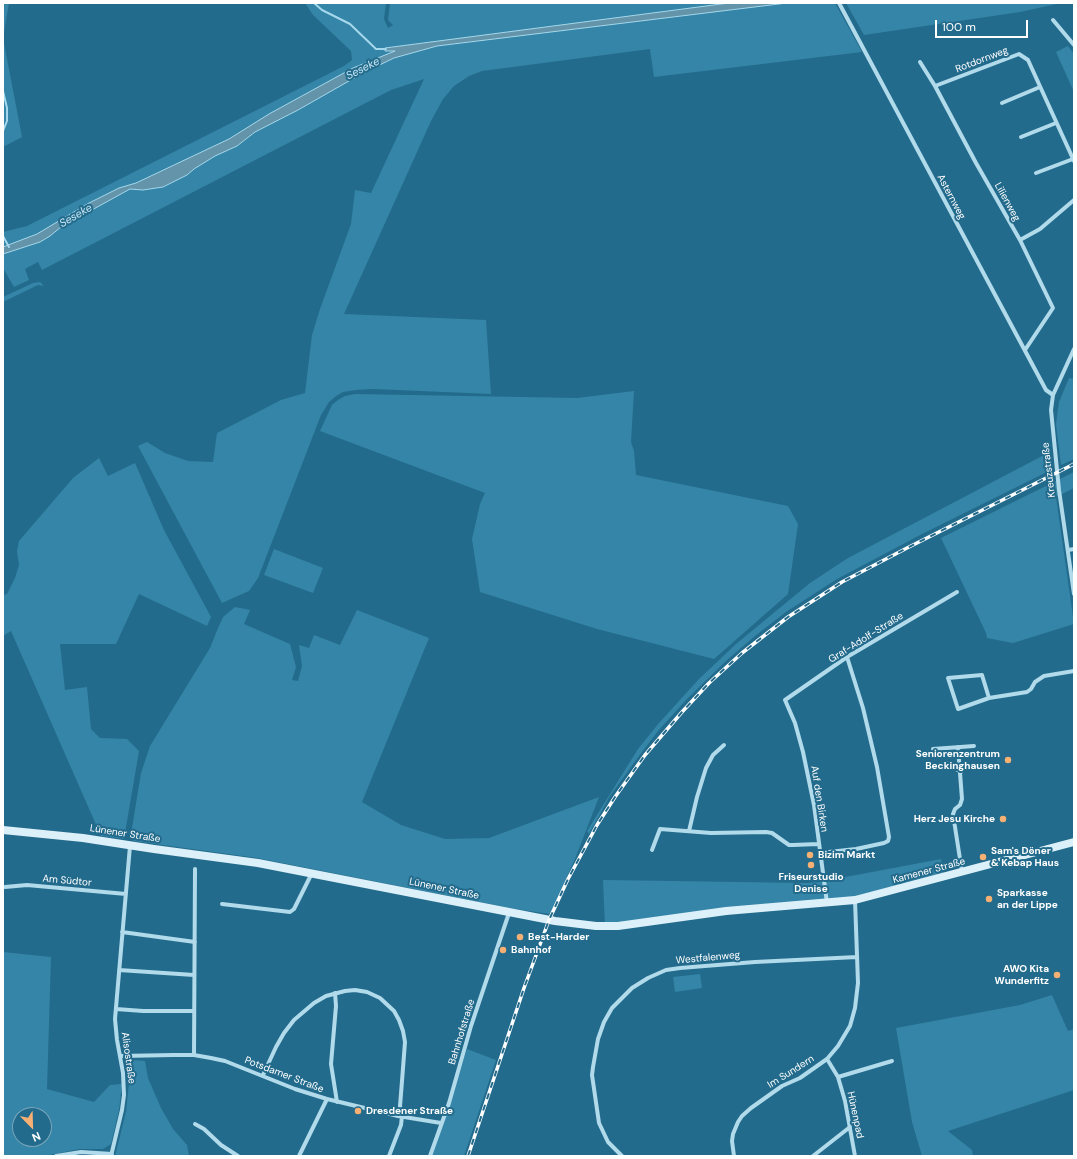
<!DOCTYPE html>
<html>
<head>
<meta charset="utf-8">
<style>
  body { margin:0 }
  #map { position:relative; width:1077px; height:1159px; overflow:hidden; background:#236b8c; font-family:"DM Sans",sans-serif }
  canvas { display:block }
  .frame { position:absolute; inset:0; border:4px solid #fff; pointer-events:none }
  .north { position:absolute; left:12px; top:1107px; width:40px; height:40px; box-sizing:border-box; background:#236b8c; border:1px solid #7ba6ba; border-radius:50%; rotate:157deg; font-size:11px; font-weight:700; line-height:16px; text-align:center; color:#fff }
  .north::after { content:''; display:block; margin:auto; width:14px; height:18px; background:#f6b074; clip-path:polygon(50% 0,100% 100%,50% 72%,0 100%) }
  .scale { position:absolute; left:935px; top:20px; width:93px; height:18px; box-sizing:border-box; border:2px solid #fff; border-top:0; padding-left:5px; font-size:12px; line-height:14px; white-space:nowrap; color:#fff; -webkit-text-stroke:3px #236b8c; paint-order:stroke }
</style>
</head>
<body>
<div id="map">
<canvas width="1077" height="1159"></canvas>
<div class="frame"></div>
<div class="north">N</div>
<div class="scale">100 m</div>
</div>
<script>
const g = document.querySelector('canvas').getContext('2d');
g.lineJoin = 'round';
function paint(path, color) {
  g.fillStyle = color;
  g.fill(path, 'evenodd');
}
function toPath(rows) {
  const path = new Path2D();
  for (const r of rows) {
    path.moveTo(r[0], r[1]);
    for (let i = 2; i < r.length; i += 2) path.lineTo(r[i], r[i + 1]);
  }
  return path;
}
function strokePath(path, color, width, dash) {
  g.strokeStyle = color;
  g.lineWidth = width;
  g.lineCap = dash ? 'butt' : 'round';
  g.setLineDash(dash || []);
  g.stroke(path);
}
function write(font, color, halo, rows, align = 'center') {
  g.font = font + ' "DM Sans",sans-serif';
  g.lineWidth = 4;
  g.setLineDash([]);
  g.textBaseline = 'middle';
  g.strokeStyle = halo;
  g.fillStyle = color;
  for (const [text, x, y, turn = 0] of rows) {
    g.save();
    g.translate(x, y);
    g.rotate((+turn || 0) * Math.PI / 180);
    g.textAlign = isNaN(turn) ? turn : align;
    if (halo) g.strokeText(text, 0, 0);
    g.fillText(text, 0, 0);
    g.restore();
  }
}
paint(toPath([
  [3,3,9,3,3,38,22,137,3,147],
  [305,3,386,3,384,19,388,28,393,25,388,20,390,3,729,3,386,48,386,51,397,51,353,68,269,114,229,139,136,183,119,188,89,203,37,234,3,247,3,232,27,226,344,66,352,60,351,51,313,15],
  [787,3,835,3,862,52,654,77,650,49,482,71,469,76,454,86,443,99,431,121,344,314,486,320,491,394,373,389,356,390,343,392,336,396,329,402,321,415,258,578,249,591,222,603,138,446,147,442,165,453,188,461,213,462,217,433,250,416,281,400,305,393,312,335,320,309,351,224,355,190,371,193,424,79,391,90,42,270,38,262,25,269,29,280,14,287,3,268,3,254,5,253,40,242,50,236,61,227,130,189,143,190,163,187,187,175,194,169,215,156,237,146,255,132,298,110,363,73,394,58,437,46],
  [846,3,1061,3,1020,12,864,35],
  [1068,46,1074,54,1074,92,1056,52],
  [40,282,44,286,38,285,3,302,3,297,33,283],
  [1069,378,1074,379,1074,459,1061,465,1056,424,1059,402],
  [634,391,631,442,634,451,636,475,788,506,798,524,788,594,714,659,597,629,480,592,472,539,480,504,485,493,320,431,332,405,338,400,345,396,355,394,577,398],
  [1046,454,1047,454,1049,471,922,534,837,579,786,612,755,636,727,660,687,699,658,731,639,756,610,796,589,834,587,831,638,749,659,723,699,679,736,644,810,583,848,558],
  [99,458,108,476,135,463,164,530,211,617,207,626,139,594,116,644,60,644,65,690,87,687,91,729,100,738,127,739,139,751,124,839,101,836,11,631,3,636,3,595,7,594,15,578,19,565,17,551,19,541,73,478],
  [1074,472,1074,488,1056,497,1074,624,1013,643,987,638,986,633,941,538],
  [274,549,323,568,313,593,264,575],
  [235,607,250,610,244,624,290,644,296,667,292,680,298,681,302,666,299,645,309,648,314,635,340,645,357,610,429,638,362,802,401,825,445,839,489,838,599,797,575,859,550,914,515,909,257,858,134,841,131,834,141,773,150,746,210,648,218,628,223,617],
  [941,859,944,880,862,900,733,913,605,928,603,880,807,883,819,882],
  [3,952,51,957,47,1089,94,1102,110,1085,122,1084,119,1110,111,1144,103,1149,79,1149,45,1156,3,1156],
  [20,1115,44,1115,44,1139,20,1139],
  [700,974,702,988,675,992,673,977],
  [1052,995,1068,1031,1074,1029,1074,1090,948,1131,972,1150,973,1156,922,1156,912,1122,896,1028,1020,1005],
  [467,1049,496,1060,464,1156,431,1156],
  [133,1060,145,1061,148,1078,161,1108,173,1129,187,1145,189,1156,115,1156,126,1112,129,1083,127,1066]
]), '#3485a7');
const water = toPath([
  [729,3,787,3,437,46,394,58,363,73,298,110,255,132,237,146,215,156,194,169,187,175,163,187,143,190,130,189,61,227,50,236,40,242,3,254,3,247,37,234,89,203,119,188,136,183,229,139,269,114,353,68,395,51,385,51,385,48,729,3]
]);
paint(water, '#6494aa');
strokePath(water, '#a5d8ec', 1);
strokePath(toPath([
  [314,3,322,10,350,24,376,49,386,49],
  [3,91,7,108,7,121,3,131],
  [3,236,9,247]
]), '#a5d8ec', 2);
strokePath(toPath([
  [839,3,1046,390,1053,395],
  [1053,20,1074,45],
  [920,62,935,86,976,163,1020,240,1053,308,1025,350],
  [935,86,1019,54,1028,60,1074,161],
  [1002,103,1040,87],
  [1021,137,1056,123],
  [1036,173,1073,159],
  [1020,240,1040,229,1074,200],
  [1074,349,1053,395,1051,410,1059,490,1074,594],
  [1068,550,1074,549],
  [989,698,982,675,948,678,958,709,989,698,1027,692,1031,689,1035,682,1044,676,1074,671],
  [958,747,962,799,960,805,955,809,953,814,962,872],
  [933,749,974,746],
  [946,763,961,772],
  [689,831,697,797,706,768,713,755,724,745],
  [652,850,660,829,711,833,766,832,772,833,789,845,793,845,818,844],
  [820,853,856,849,884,843,888,841,889,837,877,767,863,708,847,657],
  [5,887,27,885,126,894],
  [827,903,814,805,803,752,795,723,785,700,847,657,957,592],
  [222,904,290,912,294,909,312,873],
  [122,932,195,942],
  [119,970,194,975],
  [335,993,336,1006,331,1064,337,1102],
  [116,1009,143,1011,194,1011],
  [194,1055,195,869],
  [120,1056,173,1055,194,1055,211,1058,225,1061,295,1089,327,1099,398,1116,441,1123],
  [827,1059,838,1077,845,1101,855,1156],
  [263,1075,276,1047,284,1033,294,1020,314,1003,326,996,345,991,355,990,367,992,380,998,394,1011,399,1020,403,1031,405,1042,402,1081,400,1106,402,1116,401,1125,389,1156],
  [838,1077,892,1061],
  [195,1124,204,1129,221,1145,238,1156],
  [56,1156,81,1152,112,1154],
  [111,1156,122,1110,124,1095,123,1073,117,1040,115,1019,130,846],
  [299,1156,327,1099],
  [430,1156,449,1103,471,1026,509,913],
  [622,1156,608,1142,599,1123,592,1075,593,1067,598,1039,604,1022,612,1008,632,988,648,978,666,970,680,968,755,962,857,957],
  [734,1156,732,1141,733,1134,738,1122,742,1116,751,1108,782,1086,800,1078,827,1059,838,1046,850,1026,855,1008,858,983,855,900],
  [813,1156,850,1127]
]), '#b1daeb', 4);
strokePath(toPath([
  [3,830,83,838,154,849,258,863,555,921,596,926,618,926,726,911,855,900,1074,842]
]), '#dcf0f9', 8);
const rail = toPath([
  [468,1156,524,988,549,920,568,879,597,825,615,797,645,755,682,712,709,683,742,653,788,617,842,582,907,548,1074,464]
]);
strokePath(rail, '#fff', 3.5);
strokePath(rail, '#236b8c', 2, [6]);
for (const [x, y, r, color] of [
  [1008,760,4,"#f6b074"],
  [1003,819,4,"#f6b074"],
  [810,855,4,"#f6b074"],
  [983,857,4,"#f6b074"],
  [811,865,4,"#f6b074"],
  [989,899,4,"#f6b074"],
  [520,937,4,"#f6b074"],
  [503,950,4,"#f6b074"],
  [1057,975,4,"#f6b074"],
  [358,1111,4,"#f6b074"]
]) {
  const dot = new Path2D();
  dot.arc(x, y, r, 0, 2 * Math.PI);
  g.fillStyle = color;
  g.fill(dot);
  strokePath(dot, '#236b8c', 1.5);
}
write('10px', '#fff', '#236b8c', [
  ["Rotdornweg",982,60,-21],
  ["Asternweg",951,197,62],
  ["Lilienweg",1007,202,61],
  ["Kreuzstraße",1049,470,-97],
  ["Graf-Adolf-Straße",866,638,-32],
  ["Auf den Birken",819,799,81],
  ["Lünener Straße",125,834,9],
  ["Kamener Straße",929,871,-15],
  ["Am Südtor",67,881,5],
  ["Lünener Straße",444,889,12],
  ["Westfalenweg",708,958,-5],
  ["Bahnhofstraße",462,1032,-73],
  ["Alisostraße",128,1058,82],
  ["Im Sundern",791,1072,-32],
  ["Potsdamer Straße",284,1075,21],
  ["Hünenpad",855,1115,78]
]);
write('bold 10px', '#fff', '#236b8c', [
  ["Seniorenzentrum",1000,754,"right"],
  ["Beckinghausen",1000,766,"right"],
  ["Herz Jesu Kirche",995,819,"right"],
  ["Sam's Döner",991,851],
  ["& Kebap Haus",991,863],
  ["Bizim Markt",818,855],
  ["Friseurstudio",811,877,"center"],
  ["Denise",811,889,"center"],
  ["Sparkasse",997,893],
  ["an der Lippe",997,905],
  ["Best-Harder",528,937],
  ["Bahnhof",511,950],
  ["AWO Kita",1049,969,"right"],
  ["Wunderfitz",1049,981,"right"],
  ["Dresdener Straße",366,1111]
], 'left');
write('italic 11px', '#c7e7f4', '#236b8c', [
  ["Seseke",363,69,-27],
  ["Seseke",76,216,-30]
]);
</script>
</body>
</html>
